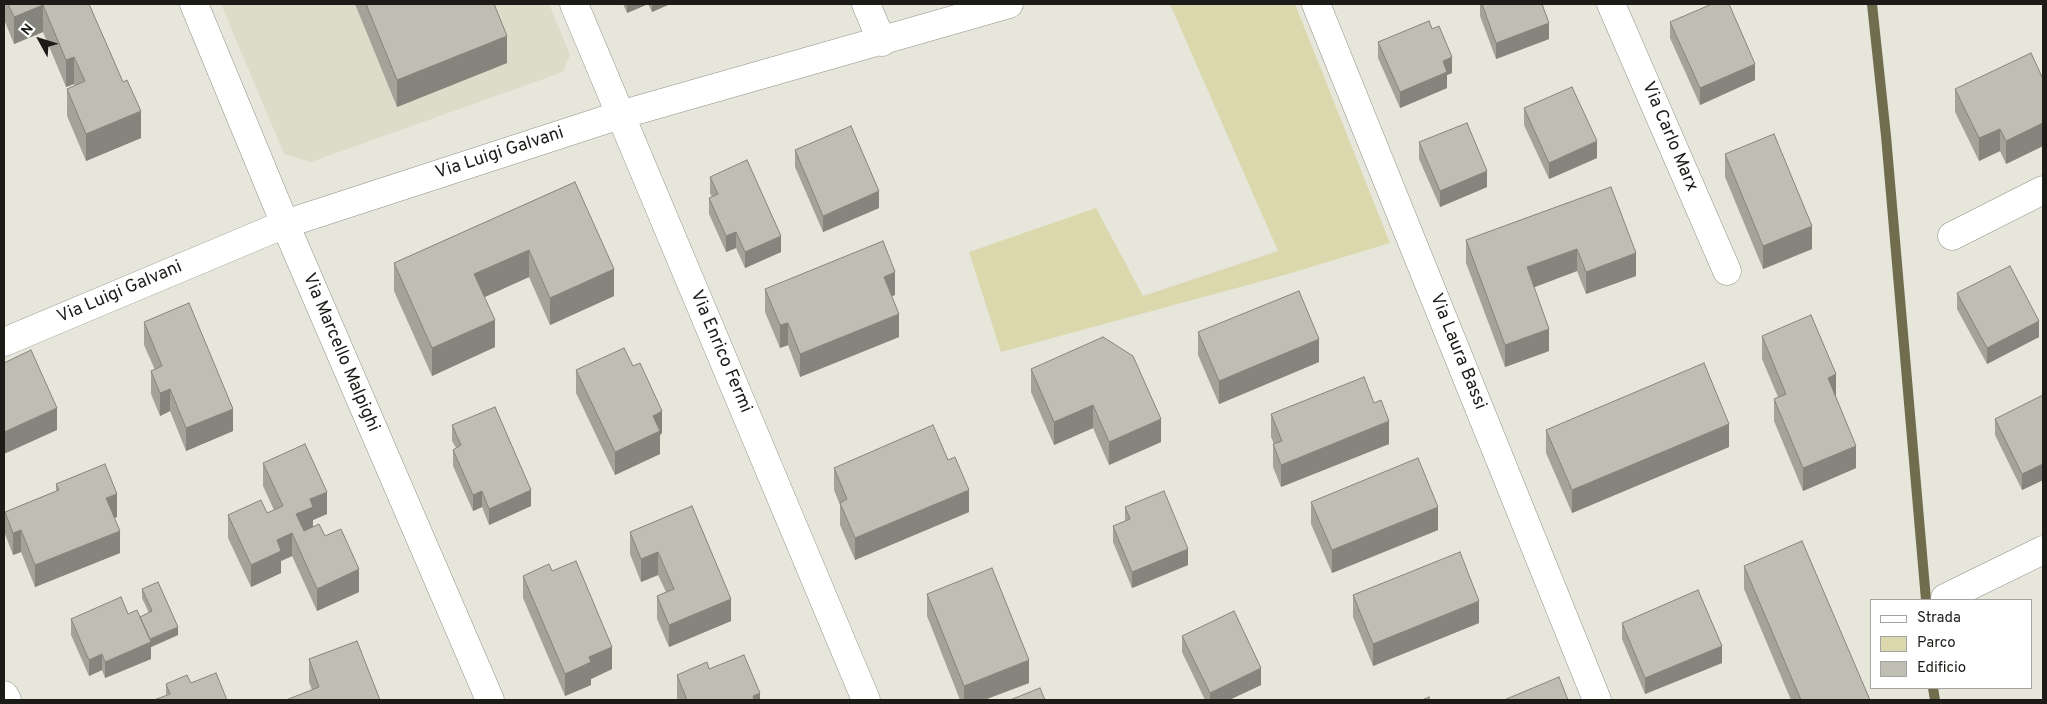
<!DOCTYPE html>
<html>
<head>
<meta charset="utf-8">
<style>
  body { margin:0 }
  #map { position:relative; width:2047px; height:704px; overflow:hidden; background:#e7e6db; font-family:Overpass,sans-serif }
  canvas { display:block }
  .frame { position:absolute; inset:0; border:5px solid #1c1b17; pointer-events:none }
  .legend { position:absolute; left:1870px; top:599px; width:162px; height:90px; box-sizing:border-box; background:#fff; border:1px solid #a4a4a2; margin:0; padding:6px 9px; list-style:none; font-size:15px; color:#1c1b17 }
  .legend li { display:flex; align-items:center; gap:10px; height:25px }
  .legend b { width:25px; border:1px solid #a4a4a2 }
  .north { position:absolute; left:15px; top:15px; width:50px; height:50px; -webkit-text-stroke:4px #fff; paint-order:stroke; rotate:309deg; font-size:14px; font-weight:700; line-height:20px; text-align:center; color:#1c1b17 }
  .north::after { content:''; display:block; margin:auto; width:18px; height:22px; background:#1c1b17; clip-path:polygon(50% 0,100% 100%,50% 72%,0 100%) }
</style>
</head>
<body>
<div id="map">
<canvas width="2047" height="704"></canvas>
<div class="frame"></div>
<ul class="legend">
<li><b style="height:6px;background:#fff"></b>Strada</li>
<li><b style="height:14px;background:#dbd8ae"></b>Parco</li>
<li><b style="height:14px;background:#bfbeb3"></b>Edificio</li>
</ul>
<div class="north">N</div>
</div>
<script>
const g = document.querySelector('canvas').getContext('2d');
g.lineJoin = 'round';
function paint(path, color) {
  g.fillStyle = color;
  g.fill(path, 'evenodd');
}
function toPath(rows) {
  const path = new Path2D();
  for (const r of rows) {
    path.moveTo(r[0], r[1]);
    for (let i = 2; i < r.length; i += 2) path.lineTo(r[i], r[i + 1]);
  }
  return path;
}
function strokePath(path, color, width, dash) {
  g.strokeStyle = color;
  g.lineWidth = width;
  g.lineCap = dash ? 'butt' : 'round';
  g.setLineDash(dash || []);
  g.stroke(path);
}
function write(font, color, halo, rows, align = 'center') {
  g.font = font + ' Overpass,sans-serif';
  g.lineWidth = 4;
  g.setLineDash([]);
  g.textBaseline = 'middle';
  g.strokeStyle = halo;
  g.fillStyle = color;
  for (const [text, x, y, turn = 0] of rows) {
    g.save();
    g.translate(x, y);
    g.rotate((+turn || 0) * Math.PI / 180);
    g.textAlign = isNaN(turn) ? turn : align;
    if (halo) g.strokeText(text, 0, 0);
    g.fillText(text, 0, 0);
    g.restore();
  }
}
paint(toPath([
  [221,4,549,4,570,55,563,72,311,162,284,154]
]), '#dddcc9');
paint(toPath([
  [1170,4,1295,4,1390,243,1288,274,1001,352,969,252,1096,208,1143,296,1278,251]
]), '#dbd8ae');
strokePath(toPath([
  [1872,4,1886,136,1926,600],
  [1933,688,1935,700]
]), '#6f6d4e', 10);
const minor = toPath([
  [194,4,285,224,490,700],
  [574,4,866,700],
  [866,4,882,42],
  [1316,4,1597,700],
  [1611,4,1727,271],
  [1952,236,2043,190],
  [4,342,285,224,620,115,1009,4],
  [1945,598,2043,550],
  [4,695,7,700]
]);
strokePath(minor, '#929187', 29);
strokePath(minor, '#fff', 28);
paint(toPath([
  [4,4,89,4,141,138,86,161,67,116,67,89,75,86,74,84,66,87,43,32,14,44,5,22],
  [355,4,494,4,507,63,397,107],
  [623,4,670,4,652,12,648,4,627,13],
  [1480,4,1542,4,1549,39,1496,59,1480,16],
  [1670,22,1755,80,1700,105,1670,38],
  [1378,42,1452,73,1447,75,1447,88,1400,108,1378,58],
  [2043,79,2043,146,2006,164,2000,151,1979,161,1955,112,1955,89],
  [1524,108,1597,158,1549,179,1524,125],
  [1419,142,1487,187,1440,207,1419,159],
  [795,150,879,208,823,232,795,167],
  [1725,154,1812,249,1763,269,1725,177],
  [710,177,781,252,745,268,736,248,726,252,709,214,709,198,712,197,710,193],
  [575,182,614,296,550,325,529,277,484,297,495,347,432,376,394,291,394,263],
  [1466,240,1636,253,1636,276,1586,294,1577,271,1534,287,1549,351,1505,367,1466,263],
  [765,289,895,295,892,296,899,337,800,377,788,345,780,348,765,312],
  [1957,293,2039,337,1987,364,1957,309],
  [144,322,233,431,186,451,170,411,160,416,151,394,151,371,155,370,144,345],
  [1198,332,1319,362,1219,404,1198,355],
  [1762,336,1836,397,1856,468,1803,491,1774,421,1774,399,1778,397,1762,359],
  [633,366,662,433,660,435,660,454,615,475,576,393,576,370],
  [1031,369,1161,442,1109,465,1093,428,1054,445,1031,392],
  [2043,395,2043,480,2022,490,1995,435,1995,419],
  [1271,414,1389,444,1281,487,1273,467,1273,444,1274,444,1271,437],
  [452,425,531,506,489,525,482,507,473,511,453,466,453,450,456,448,452,441],
  [1546,430,1729,447,1572,513,1546,453],
  [263,463,327,514,313,520,313,527,325,536,359,592,317,611,292,556,281,561,281,573,251,587,228,538,228,515,267,513,274,510,263,486],
  [834,468,969,512,855,560,840,525,840,505,834,490],
  [56,484,117,517,114,518,120,553,35,587,21,552,13,555,5,534,5,512,56,491],
  [1311,502,1438,530,1332,573,1311,524],
  [692,506,731,621,669,647,657,619,657,596,666,592,658,575,641,582,630,554,630,532],
  [1125,507,1188,565,1132,588,1113,542,1113,526,1125,521],
  [1744,566,1870,700,1791,700,1744,589],
  [552,571,612,669,591,679,591,685,565,696,523,598,523,576],
  [142,589,178,635,151,647,151,659,105,678,102,670,89,676,71,635,71,619,128,614,140,617,149,613,142,598],
  [927,594,1029,683,984,700,960,700,927,616],
  [1353,595,1479,623,1373,666,1353,617],
  [1622,623,1722,663,1645,694,1622,639],
  [1182,636,1261,685,1229,700,1205,700,1182,652],
  [309,659,380,700,312,690,309,682],
  [709,669,760,700,678,700,677,698,677,675],
  [191,683,166,695,166,684]
]), '#a4a39a');
paint(toPath([
  [4,4,5,4,5,22,4,23],
  [627,4,648,4,627,13],
  [652,4,670,4,652,12],
  [43,5,43,32,14,44,14,17],
  [1549,23,1549,39,1496,59,1496,43],
  [507,36,507,63,397,107,397,80],
  [74,57,74,84,66,87,66,60],
  [1452,57,1452,73,1447,75,1447,88,1400,108,1400,92,1443,61],
  [1755,64,1755,80,1700,105,1700,88],
  [141,111,141,138,86,161,86,134],
  [2043,123,2043,146,2006,164,2006,141],
  [2000,129,2000,151,1979,161,1979,138],
  [1597,141,1597,158,1549,179,1549,163],
  [1487,171,1487,187,1440,207,1440,191],
  [879,191,879,208,823,232,823,216],
  [1812,226,1812,249,1763,269,1763,246],
  [736,232,736,248,726,252,726,236],
  [781,236,781,252,745,268,745,252],
  [1577,249,1577,271,1527,290,1527,267],
  [529,250,529,277,474,302,474,274],
  [1636,253,1636,276,1586,294,1586,272],
  [614,269,614,296,550,325,550,298],
  [895,272,895,295,884,299,884,277],
  [899,314,899,337,800,377,800,354],
  [495,320,495,347,432,376,432,348],
  [2039,321,2039,337,1987,364,1987,348],
  [788,323,788,345,780,348,780,325],
  [1549,329,1549,351,1505,367,1505,345],
  [1319,339,1319,362,1219,404,1219,381],
  [1836,374,1836,397,1828,400,1828,378],
  [170,389,170,411,160,416,160,393],
  [1093,405,1093,428,1054,445,1054,422],
  [57,408,57,430,4,454,4,432],
  [233,409,233,431,186,451,186,428],
  [662,411,662,433,660,435,660,454,615,475,615,452,653,416],
  [1161,419,1161,442,1109,465,1109,442],
  [1389,421,1389,444,1281,487,1281,465],
  [1729,424,1729,447,1572,513,1572,490],
  [1856,446,1856,468,1803,491,1803,468],
  [2043,464,2043,480,2022,490,2022,474],
  [531,490,531,506,489,525,489,509],
  [969,490,969,512,855,560,855,538],
  [482,491,482,507,473,511,473,495],
  [327,492,327,514,313,520,313,529,296,537,296,514,310,499],
  [117,494,117,517,106,521,106,498],
  [1438,507,1438,530,1332,573,1332,550],
  [21,530,21,552,13,555,13,533],
  [120,531,120,553,35,587,35,565],
  [292,533,292,556,281,561,281,573,251,587,251,565,277,540],
  [1188,549,1188,565,1132,588,1132,572],
  [658,552,658,575,641,582,641,559],
  [359,569,359,592,317,611,317,589],
  [731,599,731,621,669,647,669,625],
  [1479,601,1479,623,1373,666,1373,644],
  [178,627,178,635,151,647,151,659,105,678,105,662,147,641],
  [1722,646,1722,663,1645,694,1645,678],
  [612,647,612,669,591,679,591,685,565,696,565,674,589,657],
  [102,654,102,670,89,676,89,660],
  [1029,660,1029,683,984,700,964,700,964,686],
  [1261,668,1261,685,1229,700,1210,700,1210,693],
  [760,693,760,700,753,700,753,696]
]), '#86857d');
const building = toPath([
  [8,4,89,4,123,82,127,80,141,111,86,134,67,89,85,81,74,57,66,60,43,5,14,17,8,4],
  [366,4,494,4,507,36,397,80,366,4],
  [1482,4,1542,4,1549,23,1496,43,1482,4],
  [1712,4,1729,4,1755,64,1700,88,1670,22,1712,4],
  [1429,21,1432,29,1439,26,1452,57,1443,61,1447,72,1400,92,1378,42,1429,21],
  [2031,53,2043,79,2043,123,2006,141,2000,129,1979,138,1955,89,2031,53],
  [1572,87,1597,141,1549,163,1524,108,1572,87],
  [1467,123,1487,171,1440,191,1419,142,1467,123],
  [851,126,879,191,823,216,795,150,851,126],
  [1774,134,1812,226,1763,246,1725,154,1774,134],
  [747,160,781,236,745,252,736,232,726,236,709,198,718,194,710,177,747,160],
  [575,182,614,269,550,298,529,250,474,274,495,320,432,348,394,263,575,182],
  [1611,187,1636,253,1586,272,1577,249,1527,267,1549,329,1505,345,1466,240,1611,187],
  [883,241,895,272,884,277,899,314,800,354,788,323,780,325,765,289,883,241],
  [2010,266,2039,321,1987,348,1957,293,2010,266],
  [1299,291,1319,339,1219,381,1198,332,1299,291],
  [189,303,233,409,186,428,170,389,160,393,151,371,162,366,144,322,189,303],
  [1811,315,1836,374,1828,378,1856,446,1803,468,1774,399,1786,394,1762,336,1811,315],
  [1103,337,1133,356,1161,419,1109,442,1093,405,1054,422,1031,369,1103,337],
  [624,348,633,366,640,363,662,411,653,416,660,431,615,452,576,370,624,348],
  [31,350,57,408,4,432,4,363,31,350],
  [1704,363,1729,424,1572,490,1546,430,1704,363],
  [1364,377,1374,403,1381,400,1389,421,1281,465,1273,444,1282,441,1271,414,1364,377],
  [2043,395,2043,464,2022,474,1995,419,2043,395],
  [495,407,531,490,489,509,482,491,473,495,453,450,461,445,452,425,495,407],
  [933,425,948,460,955,457,969,490,855,538,840,503,847,499,834,468,933,425],
  [305,444,327,492,310,499,313,507,296,514,304,531,319,524,325,536,341,529,359,569,317,589,292,533,277,540,281,551,251,565,228,515,261,500,267,513,283,506,263,463,305,444],
  [1418,458,1438,507,1332,550,1311,502,1418,458],
  [105,464,117,494,106,498,120,531,35,565,21,530,13,533,5,512,59,490,56,484,105,464],
  [1164,491,1188,549,1132,572,1113,526,1130,519,1125,507,1164,491],
  [692,506,731,599,669,625,657,596,674,589,658,552,641,559,630,532,692,506],
  [1802,541,1870,700,1801,700,1744,566,1802,541],
  [1460,552,1479,601,1373,644,1353,595,1460,552],
  [576,561,612,647,589,657,591,662,565,674,523,576,549,564,552,571,576,561],
  [992,568,1029,660,964,686,927,594,992,568],
  [158,582,178,627,150,639,140,617,152,611,142,589,158,582],
  [1698,590,1722,646,1645,678,1622,623,1698,590],
  [121,597,128,614,137,610,151,642,105,662,102,654,89,660,71,619,121,597],
  [1234,611,1261,668,1210,693,1182,636,1234,611],
  [357,641,380,700,286,700,319,687,309,659,357,641],
  [744,655,760,693,753,696,754,700,687,700,677,675,707,662,709,669,744,655],
  [216,673,227,700,154,700,170,694,166,684,187,675,191,683,216,673],
  [1559,677,1568,700,1504,700,1559,677],
  [1040,688,1045,700,1010,700,1040,688],
  [1429,697,1430,700,1422,700,1429,697]
]);
paint(building, '#bfbeb3');
strokePath(building, '#86857d', 1);
write('18px', '#1c1b17', '#fff', [
  ["Via Carlo Marx",1669,137,67],
  ["Via Luigi Galvani",500,154,-18],
  ["Via Luigi Galvani",120,293,-23],
  ["Via Enrico Fermi",720,352,67],
  ["Via Laura Bassi",1457,352,68],
  ["Via Marcello Malpighi",340,353,67]
]);
</script>
</body>
</html>
